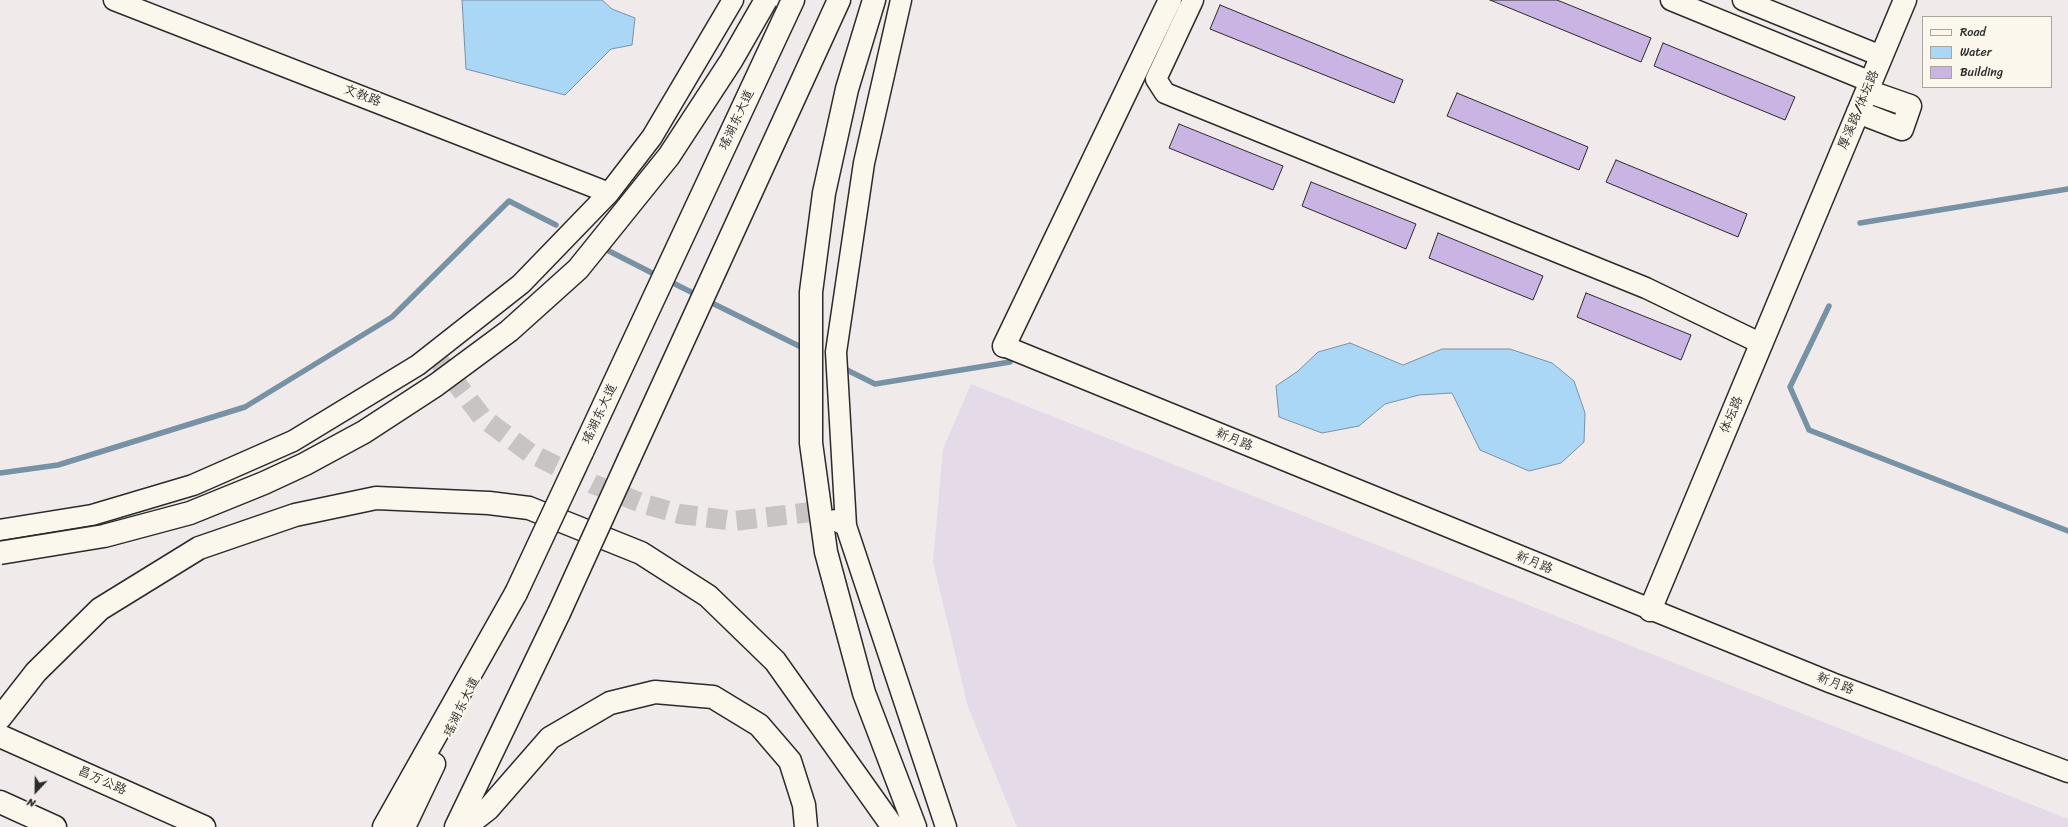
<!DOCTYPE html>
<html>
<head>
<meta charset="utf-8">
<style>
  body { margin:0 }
  #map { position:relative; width:2068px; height:827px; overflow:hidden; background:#f1eaea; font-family:Sriracha,sans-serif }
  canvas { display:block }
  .legend { position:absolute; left:1922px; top:16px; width:130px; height:72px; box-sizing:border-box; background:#fbf7ec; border:1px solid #a8a59f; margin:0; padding:5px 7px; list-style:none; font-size:12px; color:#2b2b2b }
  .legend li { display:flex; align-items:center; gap:8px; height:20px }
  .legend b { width:20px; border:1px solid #a8a59f }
  .north { position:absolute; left:16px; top:771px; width:40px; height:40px; -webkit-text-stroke:3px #fbf7ec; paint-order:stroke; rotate:202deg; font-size:11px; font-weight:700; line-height:16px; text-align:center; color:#2b2b2b }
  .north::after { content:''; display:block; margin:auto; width:14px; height:18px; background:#2b2b2b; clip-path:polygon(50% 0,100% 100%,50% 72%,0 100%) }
</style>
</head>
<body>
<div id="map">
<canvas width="2068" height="827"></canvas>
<ul class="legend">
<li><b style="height:5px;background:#fbf7ec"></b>Road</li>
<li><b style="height:11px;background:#abd7f7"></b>Water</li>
<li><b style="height:11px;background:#c9b4e4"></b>Building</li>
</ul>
<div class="north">N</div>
</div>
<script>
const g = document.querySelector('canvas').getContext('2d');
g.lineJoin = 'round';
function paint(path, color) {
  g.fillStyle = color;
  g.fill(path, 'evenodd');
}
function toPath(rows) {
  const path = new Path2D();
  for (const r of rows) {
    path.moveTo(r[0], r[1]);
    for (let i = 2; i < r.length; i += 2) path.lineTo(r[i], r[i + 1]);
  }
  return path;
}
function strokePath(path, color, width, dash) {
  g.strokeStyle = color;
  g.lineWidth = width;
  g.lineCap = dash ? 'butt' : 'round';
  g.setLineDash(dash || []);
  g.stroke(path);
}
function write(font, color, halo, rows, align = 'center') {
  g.font = font + ' Sriracha,"LXGW WenKai TC",sans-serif';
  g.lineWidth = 4;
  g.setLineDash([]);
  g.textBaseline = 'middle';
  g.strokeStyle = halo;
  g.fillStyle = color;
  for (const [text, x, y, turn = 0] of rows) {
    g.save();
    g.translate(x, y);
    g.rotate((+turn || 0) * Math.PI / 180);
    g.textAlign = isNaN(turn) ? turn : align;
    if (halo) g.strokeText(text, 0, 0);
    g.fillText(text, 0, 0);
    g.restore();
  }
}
paint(toPath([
  [971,384,2068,819,2068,827,1017,827,968,707,933,562,943,449]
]), '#e5dae8');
const water = toPath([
  [462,0,602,0,612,9,635,18,632,45,611,49,565,95,466,69,462,0],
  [1350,343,1403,365,1442,349,1510,349,1552,363,1574,381,1585,413,1584,442,1561,463,1529,471,1480,450,1452,393,1419,395,1385,404,1359,426,1322,433,1279,417,1276,386,1298,371,1318,352,1350,343]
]);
paint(water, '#abd7f7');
strokePath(water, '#7892a5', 1);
strokePath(toPath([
  [1860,223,2068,189],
  [607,250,654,274],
  [673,283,693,293],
  [712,303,801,347],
  [1829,306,1790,387,1809,430,2068,531],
  [841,367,875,384,1010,362],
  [0,473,58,465,245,407,392,317,509,201,556,225]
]), '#7892a5', 5.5);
const building = toPath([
  [1490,0,1557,0,1651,38,1641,62,1490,0],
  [1220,5,1403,80,1394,103,1210,29,1220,5],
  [1663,43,1795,97,1785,120,1654,66,1663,43],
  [1457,93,1588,147,1579,170,1447,116,1457,93],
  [1179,124,1283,166,1273,190,1169,148,1179,124],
  [1616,160,1747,214,1738,237,1606,182,1616,160],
  [1311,182,1416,224,1406,249,1302,206,1311,182],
  [1438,233,1543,276,1533,300,1429,258,1438,233],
  [1586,293,1691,335,1681,360,1577,317,1586,293]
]);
paint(building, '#c9b4e4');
strokePath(building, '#2b2b2b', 1);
strokePath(toPath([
  [433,353,482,417,530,453,593,484,644,504,680,514,734,521,820,511]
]), '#c9c4c4', 20, [20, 10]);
const minor = toPath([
  [114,0,609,193],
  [1193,0,1156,79,1165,93,1646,288,1762,344],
  [1671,0,1871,82],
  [1743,0,1881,56],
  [1004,346,1832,683,2068,772],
  [835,520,846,526,946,827],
  [846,526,836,352,864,163,901,0],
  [0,530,92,515,193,485,293,441,418,365,521,284,609,193,652,137,733,0]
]);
const tertiary = toPath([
  [1858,112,1902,129,1910,106,1867,91],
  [1004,346,1170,0],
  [1650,610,1905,0]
]);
const secondary = toPath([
  [582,452,793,0],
  [629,459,839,0]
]);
const primary = toPath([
  [874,0,847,89,824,193,811,292,811,443,826,552,864,693,915,827],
  [0,718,36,672,100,609,199,548,295,515,376,498,489,503,529,508,641,553,708,596,775,661,893,827],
  [384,827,516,593],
  [404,827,434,764],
  [456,827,559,613],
  [465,827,488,809,550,738,610,703,655,692,713,697,759,725,790,761,804,805,806,827]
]);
const trunk = toPath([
  [0,736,204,827],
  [0,802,55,827]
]);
strokePath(minor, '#2b2b2b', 23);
strokePath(tertiary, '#2b2b2b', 25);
strokePath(secondary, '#2b2b2b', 25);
strokePath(primary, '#2b2b2b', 25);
strokePath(trunk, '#2b2b2b', 25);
strokePath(minor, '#fbf7ec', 20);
strokePath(tertiary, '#fbf7ec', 22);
strokePath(secondary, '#fbf7ec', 22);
strokePath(primary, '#fbf7ec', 22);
strokePath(trunk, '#fbf7ec', 22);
const primaryBridge = toPath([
  [0,553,104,536,190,513,264,483,305,464,364,432,436,385,509,331,578,269,669,156,731,61,766,0],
  [516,593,582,452],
  [559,613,629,459]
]);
strokePath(primaryBridge, '#2b2b2b', 25, []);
strokePath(primaryBridge, '#fbf7ec', 22);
write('13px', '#2b2b2b', '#fbf7ec', [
  ["文教路",362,96,21],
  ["厚溪路/体坛路",1859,110,-67],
  ["瑶湖东大道",737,120,-65],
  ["瑶湖东大道",600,414,-65],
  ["体坛路",1732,415,-67],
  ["新月路",1234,440,22],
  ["新月路",1534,563,22],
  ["新月路",1835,684,21],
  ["瑶湖东大道",462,707,-64],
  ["昌万公路",102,781,24]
]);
</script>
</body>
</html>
